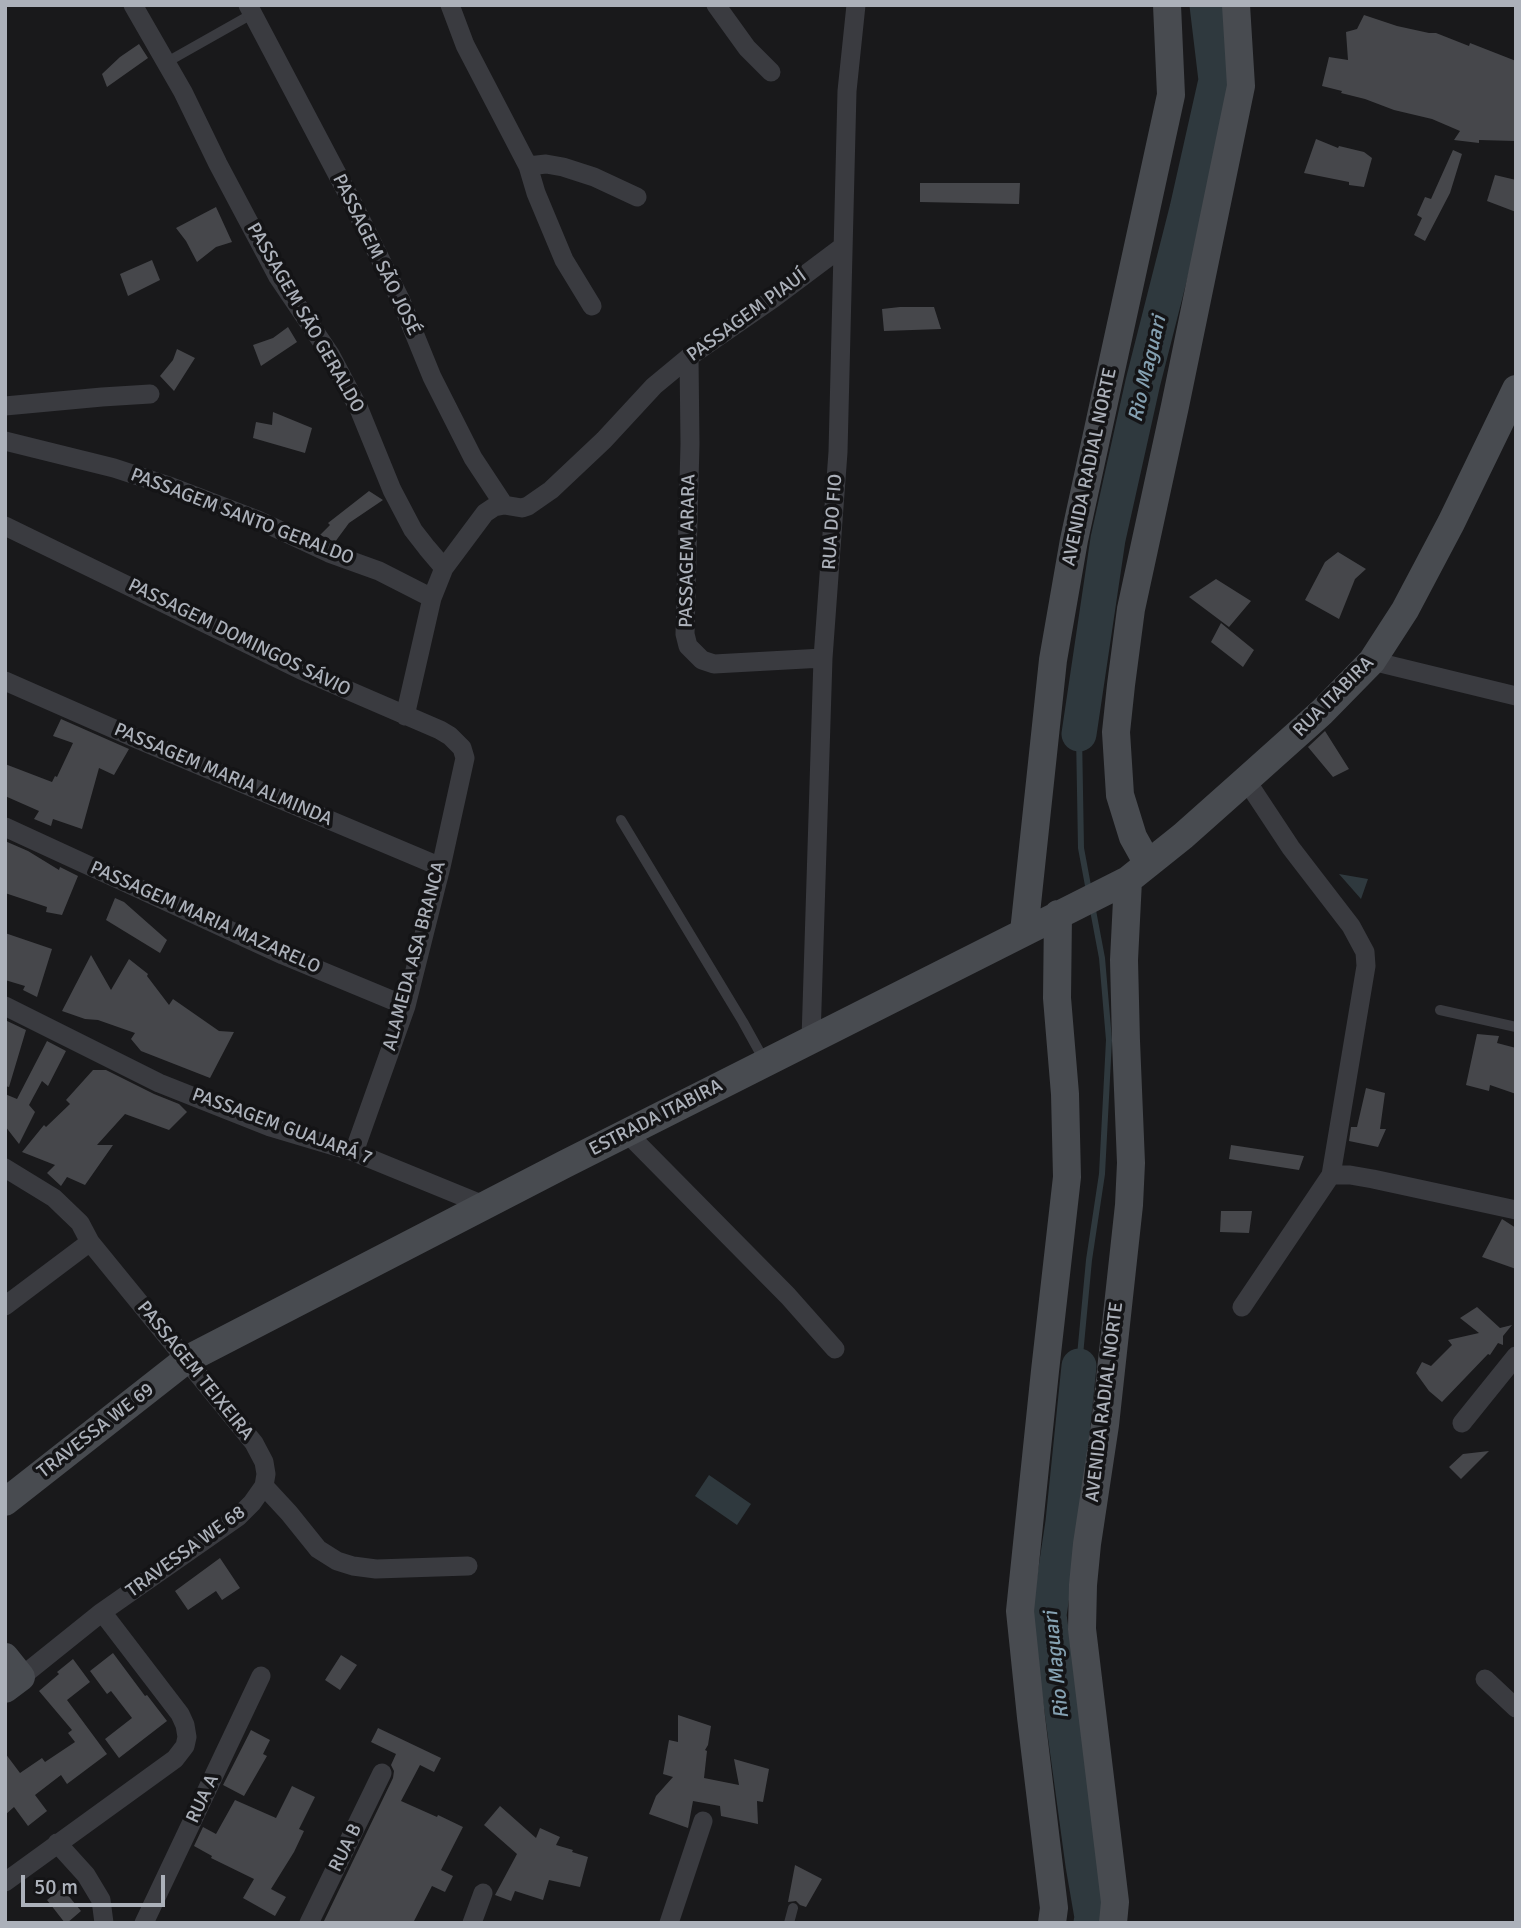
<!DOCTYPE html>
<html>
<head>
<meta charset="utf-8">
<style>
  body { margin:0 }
  #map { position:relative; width:1521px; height:1928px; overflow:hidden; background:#19191b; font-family:Signika,sans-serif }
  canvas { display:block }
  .frame { position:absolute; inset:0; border:7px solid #acb1ba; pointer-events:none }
  .scale { position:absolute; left:21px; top:1875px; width:144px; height:32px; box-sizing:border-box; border:4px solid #acb1ba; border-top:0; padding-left:9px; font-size:21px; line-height:24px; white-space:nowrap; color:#acb1ba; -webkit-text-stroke:5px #141416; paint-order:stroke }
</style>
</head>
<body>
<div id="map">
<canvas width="1521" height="1928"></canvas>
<div class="frame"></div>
<div class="scale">50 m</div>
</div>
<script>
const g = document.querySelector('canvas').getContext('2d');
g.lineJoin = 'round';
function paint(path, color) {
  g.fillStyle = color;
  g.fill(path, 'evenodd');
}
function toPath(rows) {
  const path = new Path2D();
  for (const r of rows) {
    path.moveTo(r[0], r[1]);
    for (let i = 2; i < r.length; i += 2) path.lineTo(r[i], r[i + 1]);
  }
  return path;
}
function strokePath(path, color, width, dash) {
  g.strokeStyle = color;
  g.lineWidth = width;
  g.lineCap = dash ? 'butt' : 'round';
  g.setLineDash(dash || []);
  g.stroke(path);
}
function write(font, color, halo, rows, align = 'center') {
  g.font = font + ' Signika,sans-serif';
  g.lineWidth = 7;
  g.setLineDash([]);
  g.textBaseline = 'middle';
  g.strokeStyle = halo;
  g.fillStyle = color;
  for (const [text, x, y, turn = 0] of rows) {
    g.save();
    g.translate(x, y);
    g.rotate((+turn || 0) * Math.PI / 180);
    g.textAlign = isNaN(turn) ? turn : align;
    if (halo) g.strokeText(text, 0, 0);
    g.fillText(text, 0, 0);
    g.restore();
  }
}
paint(toPath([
  [1339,874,1368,879,1361,899],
  [709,1475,751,1504,737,1525,695,1496]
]), '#2f393e');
strokePath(toPath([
  [1079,734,1081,848,1089,891],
  [1079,1366,1089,1260,1102,1174,1109,1040,1102,958,1092,905]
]), '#2f393e', 6);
strokePath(toPath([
  [1079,734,1108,539,1143,382,1187,209,1216,80,1207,5],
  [1079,1366,1063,1522,1049,1615,1083,1865,1092,1917,1091,1923]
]), '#2f393e', 35);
paint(toPath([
  [1364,15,1397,26,1429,33,1436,33,1469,46,1470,43,1516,61,1516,141,1479,140,1479,143,1454,140,1460,131,1432,119,1394,110,1365,99,1341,93,1342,91,1322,86,1329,57,1348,60,1346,32,1357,29],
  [139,44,148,58,107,87,102,74,120,57],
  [1316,139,1338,148,1339,146,1364,152,1372,158,1364,187,1349,185,1349,182,1304,173],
  [1453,150,1462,154,1450,193,1425,241,1414,235,1422,218,1417,215,1425,197,1431,199],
  [1495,175,1516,180,1516,212,1487,201],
  [920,183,1020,183,1019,204,920,202],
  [216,207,232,242,216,247,197,262,186,241,176,228],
  [152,260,160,280,128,296,120,274],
  [900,307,934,307,941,329,884,331,882,309],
  [288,327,297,342,261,366,253,345,273,338],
  [177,349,195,358,174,391,160,376,173,360],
  [273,412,312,428,305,453,253,438,256,422,272,425],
  [369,491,383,500,349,523,335,542,320,535,330,525,328,523],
  [1338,552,1366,569,1355,579,1339,619,1305,600,1325,562],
  [1216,579,1251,601,1229,627,1189,597],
  [1221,623,1254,650,1243,667,1211,642],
  [61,719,129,749,114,775,99,768,82,829,53,819,51,826,34,819,39,811,5,796,5,764,52,782,55,776,57,777,73,743,53,736],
  [1325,731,1349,769,1333,777,1308,747],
  [5,841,28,851,59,870,60,867,78,876,62,915,46,912,47,907,5,893],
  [115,898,124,902,167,940,160,953,106,920],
  [5,933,52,949,37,997,23,990,25,986,5,980],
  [91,955,111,990,129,959,148,974,147,976,169,1005,173,999,219,1031,234,1032,210,1078,141,1051,131,1039,135,1033,98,1020,85,1019,62,1011],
  [5,1020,26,1030,9,1087,5,1086],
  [1477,1034,1499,1036,1497,1043,1516,1048,1516,1094,1490,1085,1489,1091,1466,1085],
  [47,1041,66,1051,48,1086,42,1081,29,1105,35,1112,19,1144,5,1126,5,1094,17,1099],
  [93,1070,106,1070,154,1094,179,1104,187,1112,169,1130,125,1114,97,1145,113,1145,85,1185,67,1177,61,1186,47,1173,55,1165,22,1152,44,1125,46,1127,70,1104,66,1100],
  [1366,1088,1385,1093,1380,1129,1386,1129,1378,1147,1349,1141,1351,1127,1357,1127],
  [1231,1145,1304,1156,1299,1170,1229,1159],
  [1221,1211,1252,1211,1249,1233,1220,1232],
  [1502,1219,1516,1228,1516,1269,1482,1257],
  [1477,1307,1500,1328,1512,1325,1503,1336,1503,1345,1498,1343,1490,1355,1488,1354,1442,1402,1429,1391,1416,1373,1422,1362,1431,1366,1452,1345,1448,1340,1479,1333,1460,1318],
  [1489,1451,1461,1479,1449,1467,1463,1454],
  [220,1558,240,1588,222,1600,216,1591,188,1610,175,1591],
  [113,1653,145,1696,147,1695,167,1721,119,1758,105,1739,132,1718,111,1691,107,1694,90,1671],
  [341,1655,357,1665,340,1690,325,1680],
  [73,1659,90,1682,67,1700,107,1754,67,1784,61,1775,35,1795,47,1811,28,1826,14,1807,5,1815,5,1753,20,1773,42,1758,45,1762,75,1742,68,1733,72,1730,39,1691,59,1674,57,1672],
  [678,1715,711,1726,708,1745,705,1750,707,1751,704,1778,739,1785,734,1759,769,1769,763,1802,757,1801,758,1824,721,1816,720,1806,693,1801,688,1828,649,1814,656,1796,673,1777,663,1774,669,1740,678,1742],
  [378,1728,441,1758,434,1772,420,1765,401,1801,437,1817,438,1815,463,1827,441,1870,453,1876,445,1892,432,1886,413,1923,323,1923,393,1778,394,1771,391,1765,396,1754,371,1742],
  [251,1730,270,1740,263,1754,267,1756,244,1796,223,1785],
  [292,1786,315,1797,299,1829,304,1831,294,1852,271,1889,286,1897,275,1916,243,1898,254,1879,211,1858,212,1856,194,1846,203,1827,216,1834,235,1800,276,1818],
  [500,1806,536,1838,540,1828,560,1837,556,1845,573,1850,572,1852,588,1857,580,1887,549,1880,543,1900,515,1891,511,1901,495,1895,517,1854,484,1825],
  [795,1865,822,1879,806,1907,800,1905,796,1901,788,1902],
  [62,1888,81,1911,67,1923,65,1923,47,1900]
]), '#46474b');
strokePath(toPath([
  [167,62,252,14],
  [621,820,743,1022,764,1060],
  [1440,1010,1516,1027],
  [789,1923,793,1908]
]), '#3a3b40', 10);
strokePath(toPath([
  [133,5,183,92,218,164,278,277,330,354,359,409,392,490,413,530,427,548,444,568],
  [248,5,353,204,401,301,432,377,473,458,504,505],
  [450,5,465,45,528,166,536,193,564,260,592,306],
  [716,5,747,48,771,72],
  [528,166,546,164,563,167,594,177,637,197],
  [689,357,690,444,685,634,688,646,702,660,714,664,823,658],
  [5,406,102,397,150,394],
  [5,441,114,468,172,487,258,520,329,553,379,571,432,598],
  [5,526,301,670,440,730,450,736,462,748,465,758,441,867,406,1006,354,1152],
  [1372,661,1516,696],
  [5,681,137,739,441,867],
  [405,716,432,598,444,568,485,513,494,507,504,505,522,508,528,506,551,490,604,440,654,386,689,357,774,298,842,247],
  [5,827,283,955,406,1006],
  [5,1006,159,1083,270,1127,354,1152,486,1206],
  [811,1039,823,658,838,452,847,91,856,5],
  [627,1133,788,1296,835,1349],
  [5,1168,54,1198,80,1223,90,1242,254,1443,264,1462,266,1474,264,1486,252,1503,238,1517,102,1612,21,1677],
  [1331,1175,1350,1175,1373,1179,1516,1210],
  [5,1306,90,1242],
  [1242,1307,1331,1175,1366,966,1365,952,1351,926,1291,848,1246,780],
  [1462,1423,1516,1356],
  [264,1486,289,1513,318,1549,337,1561,353,1566,376,1569,468,1566],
  [1485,1679,1516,1708],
  [57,1843,86,1875,101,1900,104,1923],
  [5,1882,175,1759,185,1746,187,1737,185,1725,180,1714,102,1612],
  [144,1923,261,1676],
  [309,1923,382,1773],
  [472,1923,483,1893],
  [669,1923,703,1821]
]), '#3a3b40', 19);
strokePath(toPath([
  [1148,864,1133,837,1120,795,1116,732,1121,685,1131,609,1175,406,1241,86,1236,5],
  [1024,932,1053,660,1074,540,1171,95,1167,5],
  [5,1502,186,1360,565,1164,1128,880,1183,836,1246,780,1322,712,1372,661,1405,610,1451,523,1516,389],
  [5,1657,21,1677,5,1689],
  [1052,1923,1054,1908,1031,1717,1020,1611,1045,1371,1067,1177,1065,1094,1057,998,1058,914],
  [1113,1923,1115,1902,1082,1629,1083,1585,1087,1544,1105,1425,1129,1205,1131,1163,1126,1041,1124,960,1128,880]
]), '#484b50', 28);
write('19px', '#acb1ba', '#141416', [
  ["PASSAGEM SÃO JOSÉ",376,255,64],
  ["PASSAGEM PIAUÍ",747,316,-36],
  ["PASSAGEM SÃO GERALDO",305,318,60],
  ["AVENIDA RADIAL NORTE",1090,467,-78],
  ["PASSAGEM SANTO GERALDO",242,517,21],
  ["RUA DO FIO",833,522,-86],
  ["PASSAGEM ARARA",688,551,-89],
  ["PASSAGEM DOMINGOS SÁVIO",239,638,26],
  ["RUA ITABIRA",1334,697,-45],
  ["PASSAGEM MARIA ALMINDA",223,775,23],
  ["PASSAGEM MARIA MAZARELO",205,918,24],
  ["ALAMEDA ASA BRANCA",415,956,-75],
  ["ESTRADA ITABIRA",656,1118,-27],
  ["PASSAGEM GUAJARÁ 7",282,1127,20],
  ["PASSAGEM TEIXEIRA",195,1371,51],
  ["AVENIDA RADIAL NORTE",1105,1402,-83],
  ["TRAVESSA WE 69",96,1431,-38],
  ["TRAVESSA WE 68",186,1552,-36],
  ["RUA A",203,1799,-65],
  ["RUA B",346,1848,-64]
]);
write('italic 21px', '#85a1b2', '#141416', [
  ["Rio Maguari",1148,369,-77],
  ["Rio Maguari",1057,1665,-96]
]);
</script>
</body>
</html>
